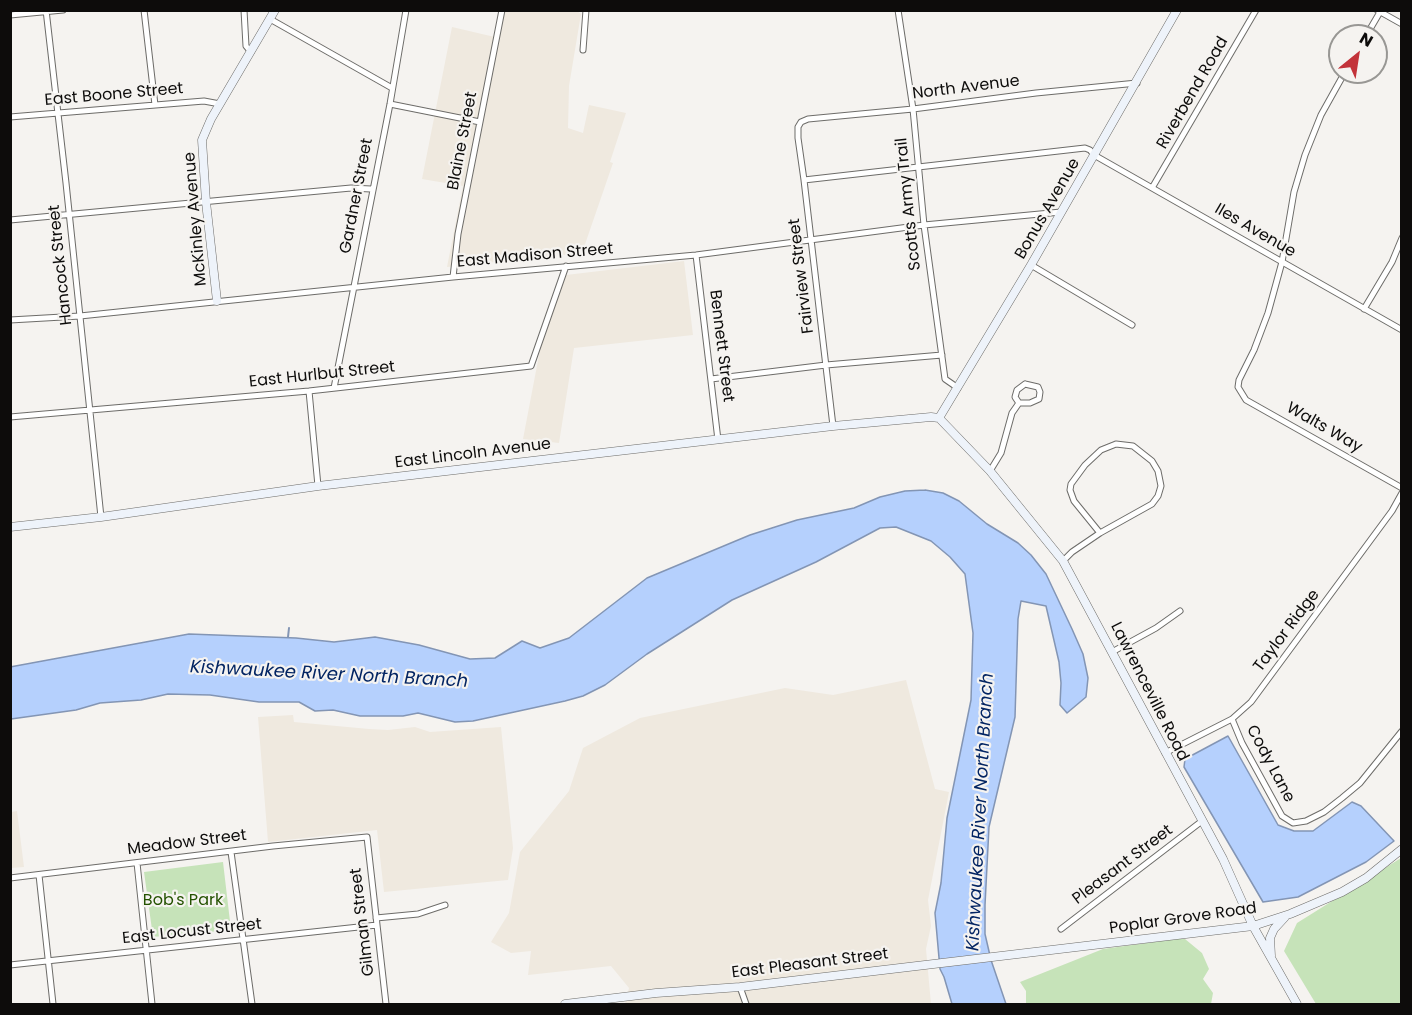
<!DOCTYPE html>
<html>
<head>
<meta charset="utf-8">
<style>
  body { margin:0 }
  #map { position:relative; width:1412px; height:1015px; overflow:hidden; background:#f5f3f0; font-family:Poppins,sans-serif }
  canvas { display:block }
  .frame { position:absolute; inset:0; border:12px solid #0d0c0b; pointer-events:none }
  .north { position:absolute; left:1328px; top:24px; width:60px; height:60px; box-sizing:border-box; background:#f5f3f0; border:2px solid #989794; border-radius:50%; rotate:30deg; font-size:16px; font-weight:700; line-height:24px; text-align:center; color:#0d0c0b }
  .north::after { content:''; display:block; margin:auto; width:21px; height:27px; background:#c3333a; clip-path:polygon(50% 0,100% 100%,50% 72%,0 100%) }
</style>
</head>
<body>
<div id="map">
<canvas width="1412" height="1015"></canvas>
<div class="frame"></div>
<div class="north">N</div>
</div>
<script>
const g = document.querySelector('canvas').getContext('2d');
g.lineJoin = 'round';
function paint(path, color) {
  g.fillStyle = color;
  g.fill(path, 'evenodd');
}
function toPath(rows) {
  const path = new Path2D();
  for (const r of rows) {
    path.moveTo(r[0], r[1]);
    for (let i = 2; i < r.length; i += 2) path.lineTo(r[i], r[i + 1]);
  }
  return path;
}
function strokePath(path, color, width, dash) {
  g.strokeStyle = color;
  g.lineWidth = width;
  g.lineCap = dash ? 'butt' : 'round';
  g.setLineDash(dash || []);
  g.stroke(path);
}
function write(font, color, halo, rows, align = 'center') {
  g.font = font + ' Poppins,sans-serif';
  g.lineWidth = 4.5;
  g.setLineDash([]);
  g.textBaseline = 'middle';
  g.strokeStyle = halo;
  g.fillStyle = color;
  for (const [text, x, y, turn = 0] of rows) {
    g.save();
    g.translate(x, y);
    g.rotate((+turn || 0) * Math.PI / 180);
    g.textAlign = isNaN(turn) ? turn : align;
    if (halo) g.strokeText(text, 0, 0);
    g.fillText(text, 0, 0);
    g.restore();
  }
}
paint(toPath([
  [576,10,581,14,569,86,568,128,583,133,589,105,626,113,610,162,613,163,582,253,447,267,463,186,422,179,452,27,499,38,505,11],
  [684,261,693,335,574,348,559,443,523,439,544,329,566,275],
  [906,680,935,789,949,792,928,900,931,926,926,949,931,1004,625,1004,629,988,611,966,528,975,531,951,511,953,491,942,509,913,520,852,569,791,583,748,640,718,785,688,833,695],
  [293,715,294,722,369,729,388,730,415,727,430,732,501,727,513,848,508,880,384,892,377,830,268,842,258,717],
  [17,811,24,867,11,868,11,812]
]), '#efe9df');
paint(toPath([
  [1401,858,1401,1004,1316,1004,1284,951,1297,923],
  [223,862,231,930,153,937,144,872],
  [1176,939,1185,939,1202,953,1209,969,1203,979,1213,993,1211,1004,1026,1004,1026,991,1020,982,1103,949]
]), '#c6e3b9');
const water = toPath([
  [925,490,943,493,959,501,987,524,1018,543,1031,555,1046,574,1072,629,1083,654,1088,678,1086,697,1067,713,1060,705,1061,683,1059,662,1046,606,1021,601,1018,619,1015,717,989,827,985,905,985,934,991,960,1006,1004,952,1004,944,977,940,969,935,913,941,883,947,818,971,700,973,633,965,574,950,557,931,541,896,527,880,528,816,562,732,600,647,654,605,685,583,696,565,701,473,721,455,722,418,713,403,716,360,716,333,710,315,711,299,702,259,702,210,695,168,694,141,700,100,703,76,710,11,719,10,667,189,634,296,638,334,642,375,637,419,645,470,659,495,658,522,641,540,648,569,638,647,578,750,535,797,520,854,508,880,497,905,491,925,490],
  [1228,736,1278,825,1294,831,1313,831,1352,802,1361,806,1394,841,1366,862,1298,897,1263,902,1184,767,1185,759,1228,736]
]);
paint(water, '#b5d0fd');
strokePath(water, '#8395b4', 1.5);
strokePath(toPath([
  [288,637,289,628]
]), '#8395b4', 2);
const street = toPath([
  [46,10,66,183,101,517],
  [144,10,155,105],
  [244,10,246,46,251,52],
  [898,10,913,109,924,225,945,379,958,388],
  [1377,10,1402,24],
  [10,15,63,10],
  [270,19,392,88],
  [1366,36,1380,12],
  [583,50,586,10],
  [1345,72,1321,115,1305,155,1294,192,1282,262,1268,313,1254,350,1239,380,1238,387,1246,400,1402,488],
  [390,104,480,122],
  [10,117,204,101,220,104],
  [804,180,1085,148,1090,150,1094,155,1402,330],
  [1152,188,1256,10],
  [10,220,351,188,371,189],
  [696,255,718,440],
  [1031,265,1132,325],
  [453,277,458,234,502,10],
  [1364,309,1392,262,1402,238],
  [10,320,80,316,453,277,696,255,924,225,1061,212],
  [711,379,826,365,942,355],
  [1025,384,1038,387,1040,392,1039,399,1030,403,1019,403,1015,397,1017,390,1025,384],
  [334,388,390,104,406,10],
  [309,391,318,486],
  [10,417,309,391,531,366,566,266],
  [833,426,804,180,798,138,798,127,801,122,808,119,913,109,1036,93,1137,83],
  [1116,444,1133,446,1152,461,1158,471,1161,486,1158,496,1152,504,1100,533,1074,501,1070,490,1071,484,1085,465,1101,450,1116,444],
  [990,471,1001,453,1012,413,1019,403],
  [1063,561,1072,552,1100,533],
  [1112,652,1156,628,1180,611],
  [1232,719,1242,743,1282,816,1293,823,1306,821,1324,812,1342,798,1360,783,1402,731],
  [1165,753,1232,719,1251,702,1392,511,1402,493],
  [231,852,252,1004],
  [137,863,152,1004],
  [39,875,53,1004],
  [10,878,273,846,367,837,386,1004],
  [376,918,418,914,445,905],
  [1061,929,1202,821],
  [10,965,377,925],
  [740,987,746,1004]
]);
const secondary = toPath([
  [217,301,206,202,202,140,211,119,275,10],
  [939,418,990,471,1063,561,1223,859,1253,926,1297,1004],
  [939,418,1031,265,1177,10],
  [10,527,101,517,318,486,532,461,833,426,931,417,939,418],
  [1271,956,1270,938,1274,929,1285,917],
  [565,1004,656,993,740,987,1253,926,1290,914,1342,892,1366,878,1402,849]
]);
strokePath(street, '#6d6c69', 7);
strokePath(secondary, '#6d6c69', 9);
strokePath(street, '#fff', 5);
strokePath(secondary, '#eef3fa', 8);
write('16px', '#0d0c0b', '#f5f3f0', [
  ["North Avenue",966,88,-7],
  ["Riverbend Road",1193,93,-60],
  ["East Boone Street",114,95,-5],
  ["Blaine Street",463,141,-79],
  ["Gardner Street",357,196,-79],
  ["Scotts Army Trail",909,204,-96],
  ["Bonus Avenue",1048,209,-60],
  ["McKinley Avenue",196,219,-95],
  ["Iles Avenue",1255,231,30],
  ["East Madison Street",535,256,-5],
  ["Hancock Street",61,265,-96],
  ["Fairview Street",802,276,-97],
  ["Bennett Street",721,346,83],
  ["East Hurlbut Street",322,375,-6],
  ["Walts Way",1324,428,30],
  ["East Lincoln Avenue",473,454,-7],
  ["Taylor Ridge",1287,631,-53],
  ["Lawrenceville Road",1149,692,63],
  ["Cody Lane",1270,764,62],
  ["Meadow Street",187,843,-7],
  ["Pleasant Street",1123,865,-37],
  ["Poplar Grove Road",1183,919,-8],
  ["Gilman Street",363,922,-97],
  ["East Locust Street",192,932,-6],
  ["East Pleasant Street",810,964,-7]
]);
write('16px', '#245200', '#f5f3f0', [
  ["Bob's Park",183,901]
]);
write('italic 18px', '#032563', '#f5f3f0', [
  ["Kishwaukee River North Branch",329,675,3],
  ["Kishwaukee River North Branch",981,812,-87]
]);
</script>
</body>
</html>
